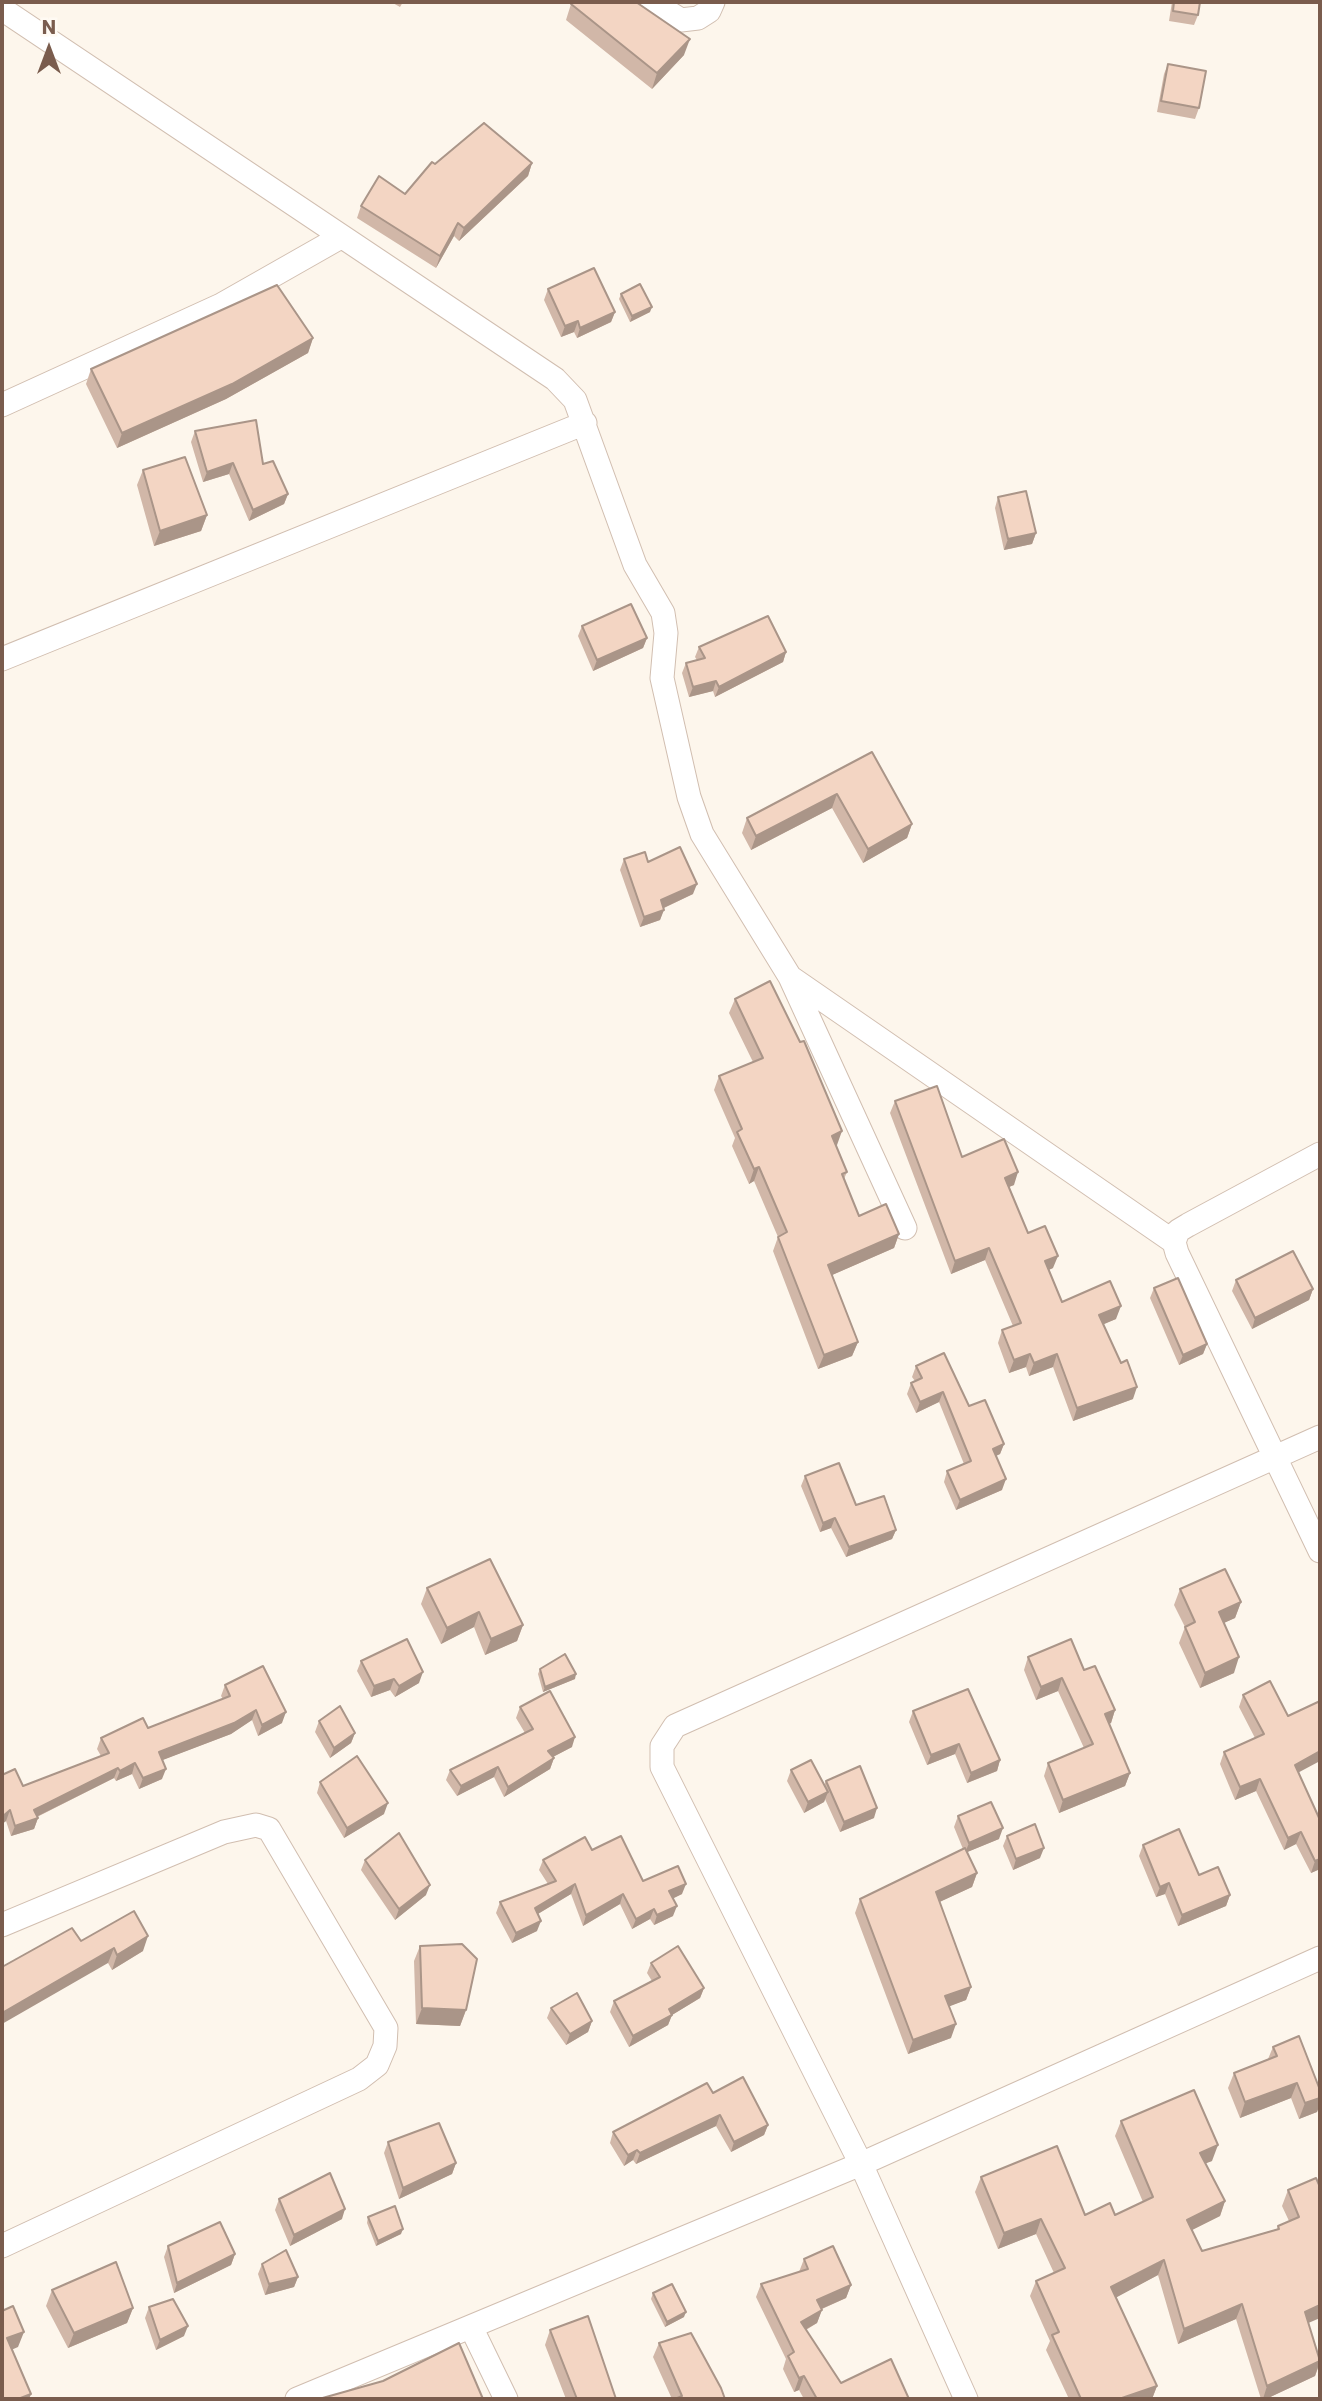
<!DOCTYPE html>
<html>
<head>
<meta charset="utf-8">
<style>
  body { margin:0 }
  #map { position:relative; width:1322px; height:2401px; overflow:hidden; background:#fdf6ec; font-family:Poppins,sans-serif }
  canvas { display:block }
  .frame { position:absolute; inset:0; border:4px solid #7a5c4d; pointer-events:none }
  .north { position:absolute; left:14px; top:14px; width:70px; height:70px; -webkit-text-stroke:5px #fffaf3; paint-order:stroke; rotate:0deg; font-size:19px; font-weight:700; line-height:28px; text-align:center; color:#7a5c4d }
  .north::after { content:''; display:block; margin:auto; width:24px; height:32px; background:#7a5c4d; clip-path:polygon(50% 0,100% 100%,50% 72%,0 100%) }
</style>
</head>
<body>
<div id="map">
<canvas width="1322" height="2401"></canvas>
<div class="frame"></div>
<div class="north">N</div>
</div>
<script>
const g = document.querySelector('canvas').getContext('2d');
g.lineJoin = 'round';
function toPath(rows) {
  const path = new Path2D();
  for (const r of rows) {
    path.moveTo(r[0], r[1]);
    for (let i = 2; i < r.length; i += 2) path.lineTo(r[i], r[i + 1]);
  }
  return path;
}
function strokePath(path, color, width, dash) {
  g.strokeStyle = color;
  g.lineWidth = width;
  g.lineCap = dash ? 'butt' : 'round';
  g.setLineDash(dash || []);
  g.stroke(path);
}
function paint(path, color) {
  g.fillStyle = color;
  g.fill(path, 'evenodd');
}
const street = toPath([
  [652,2,681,20,698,18,709,11,713,2],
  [2,9,555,379,575,400,635,565,663,613,666,633,662,678,689,797,702,834,790,977,905,1228],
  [2,405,221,305,339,238],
  [2,659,585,423],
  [790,977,1174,1242,1177,1253,1320,1551],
  [1174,1242,1178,1231,1188,1225,1320,1154],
  [2,1925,224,1832,256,1825,269,1829,386,2028,385,2046,377,2065,359,2079,2,2246],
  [471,2327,506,2399],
  [297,2399,861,2164,1320,1958],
  [966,2399,861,2164,662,1767,662,1746,675,1726,1320,1437]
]);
strokePath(street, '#d1beb0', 25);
strokePath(street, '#fff', 23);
paint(toPath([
  [391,2,403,2,400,7],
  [1172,2,1200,2,1198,15,1194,25,1169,21],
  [571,4,684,55,652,89,566,20],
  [1168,64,1199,108,1195,119,1157,112,1164,74],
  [532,163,528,176,459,241,454,236,436,268,357,218,361,206,405,194,435,164],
  [548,289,615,312,611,322,577,338,574,332,561,337,544,300],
  [621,294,650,312,630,322,619,299],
  [313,338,308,353,226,399,117,448,86,384,91,369],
  [195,431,263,464,288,494,284,504,249,521,229,474,203,482,191,442],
  [143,470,207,515,201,531,154,546,137,485],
  [998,497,1036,533,1032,544,1004,550,995,508],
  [582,626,647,638,643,648,593,671,578,636],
  [699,647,786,652,783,662,715,697,713,691,689,697,682,673,686,663,697,660,695,657],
  [872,752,912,824,907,838,863,863,832,808,751,850,742,833,747,818],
  [624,859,648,862,693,894,664,908,660,920,640,927,620,870],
  [735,999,837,1145,836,1146,847,1172,844,1179,859,1216,899,1234,894,1248,832,1275,858,1342,852,1356,818,1369,773,1251,778,1237,754,1181,749,1184,732,1146,735,1138,714,1090,719,1076,753,1062,729,1013],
  [895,1101,962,1157,1014,1185,1009,1187,1028,1233,1053,1268,1048,1270,1062,1302,1116,1319,1103,1324,1133,1399,1073,1421,1053,1367,1029,1376,1026,1367,1009,1373,998,1343,1002,1330,1013,1326,985,1260,951,1274,890,1113],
  [1236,1280,1313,1289,1309,1300,1252,1329,1232,1291],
  [1154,1288,1207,1344,1203,1354,1179,1365,1150,1298],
  [916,1366,969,1406,1004,1444,1000,1454,996,1456,1002,1490,956,1510,944,1482,947,1471,964,1464,939,1402,916,1413,907,1394,911,1383,915,1381,912,1377],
  [805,1476,856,1505,896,1530,892,1539,846,1557,831,1528,820,1532,801,1486],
  [427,1588,523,1625,517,1641,485,1655,474,1627,441,1644,421,1604],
  [1180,1589,1241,1602,1235,1618,1223,1623,1234,1673,1200,1688,1179,1643,1185,1627,1174,1605],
  [1028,1657,1084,1670,1115,1710,1111,1723,1109,1724,1130,1773,1125,1786,1059,1813,1044,1776,1048,1763,1084,1748,1058,1691,1036,1700,1024,1670],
  [361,1661,419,1683,395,1697,390,1690,371,1697,357,1671],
  [540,1669,575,1679,543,1692,538,1674],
  [225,1685,282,1723,258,1736,252,1720,231,1734,162,1760,162,1779,139,1789,132,1774,116,1781,114,1778,37,1817,38,1818,34,1829,11,1836,6,1821,2,1824,2,1775,23,1786,101,1756,97,1749,101,1738,148,1728,223,1699,221,1696],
  [1243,1695,1298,1772,1320,1869,1311,1873,1296,1844,1284,1850,1256,1791,1235,1800,1220,1764,1224,1752,1255,1738,1239,1707],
  [520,1707,572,1747,553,1757,554,1758,550,1769,504,1797,494,1777,457,1796,446,1780,450,1770,525,1733,516,1718],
  [913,1711,1000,1760,997,1771,967,1783,955,1754,927,1765,909,1722],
  [319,1721,355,1733,351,1743,330,1758,315,1732],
  [791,1770,824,1785,826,1781,874,1818,840,1832,825,1799,824,1802,804,1813,787,1781],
  [320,1782,384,1814,344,1838,317,1793],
  [958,1816,999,1839,967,1852,977,1873,972,1887,939,1902,971,1987,966,2000,949,2006,951,2038,908,2054,855,1913,860,1899,963,1849,954,1827],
  [1007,1836,1040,1858,1013,1870,1003,1846],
  [1143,1845,1199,1875,1230,1895,1226,1906,1178,1926,1165,1894,1156,1897,1139,1856],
  [592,1850,643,1881,682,1894,673,1898,673,1916,654,1925,650,1919,632,1929,620,1904,583,1926,571,1894,538,1914,537,1931,512,1943,496,1913,500,1902,548,1884,539,1870,543,1860],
  [365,1860,426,1895,395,1920,361,1870],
  [81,1941,143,1951,112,1970,108,1963],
  [420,1946,466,2010,460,2026,416,2024,414,1961],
  [651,1963,704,1988,700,1998,672,2015,668,2025,629,2047,610,2012,614,2001,652,1981,647,1973],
  [551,2008,592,2021,588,2032,566,2045,547,2018],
  [1273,2047,1320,2090,1320,2104,1317,2112,1299,2119,1291,2098,1240,2118,1228,2088,1234,2073,1268,2059],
  [713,2093,768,2125,764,2135,731,2152,716,2126,636,2164,633,2160,624,2166,610,2143,613,2132],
  [1121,2121,1212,2161,1205,2163,1225,2201,1220,2216,1192,2230,1202,2251,1277,2229,1278,2226,1289,2221,1282,2206,1288,2190,1316,2178,1308,2323,1320,2359,1320,2363,1315,2376,1266,2399,1261,2399,1236,2319,1178,2344,1158,2275,1116,2297,1157,2386,1152,2399,1069,2399,1046,2350,1050,2341,1030,2296,1036,2281,1054,2273,1036,2234,998,2249,975,2192,981,2177,1085,2215,1115,2215,1143,2202,1115,2136],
  [388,2142,456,2163,452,2174,399,2199,384,2153],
  [279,2199,342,2219,290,2246,275,2210],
  [368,2217,401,2234,376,2246,367,2223],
  [168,2246,235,2254,231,2265,174,2293,164,2257],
  [804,2259,851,2285,846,2298,822,2309,817,2323,806,2330,841,2383,909,2399,804,2399,799,2390,794,2392,783,2369,786,2359,756,2297,761,2284,799,2272],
  [262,2264,298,2277,294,2287,265,2295,258,2274],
  [52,2290,133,2308,127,2323,68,2348,46,2306],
  [653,2293,684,2317,665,2327,651,2299],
  [149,2307,184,2336,156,2350,145,2318],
  [550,2330,616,2399,566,2399,545,2345],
  [659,2343,725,2399,672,2399,653,2357]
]), '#d1b7a8');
paint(toPath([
  [690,39,684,55,652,89,657,73],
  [532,163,528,176,459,241,464,228],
  [458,223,454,236,436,268,440,256],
  [652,307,650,312,630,322,632,316],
  [615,312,611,322,577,338,580,328],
  [578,321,574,332,561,337,565,326],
  [313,338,308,353,226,399,117,448,122,433],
  [233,463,229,474,203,482,207,472],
  [288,494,284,504,249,521,253,510],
  [207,515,201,531,154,546,160,531],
  [1036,533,1032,544,1004,550,1008,539],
  [647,638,643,648,593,671,597,660],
  [786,652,783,662,715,697,719,687],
  [716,681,713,691,689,697,693,687],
  [837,794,832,808,751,850,756,836],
  [912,824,907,838,863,863,868,849],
  [697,884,693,894,657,911,661,900],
  [664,910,660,920,640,927,644,917],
  [842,1131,837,1145,827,1150,832,1136],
  [759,1167,754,1181,749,1184,754,1169],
  [1018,1172,1014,1185,1001,1190,1005,1178],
  [899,1234,894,1248,823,1279,828,1265],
  [989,1248,985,1260,951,1274,955,1261],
  [1058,1256,1053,1268,1040,1274,1045,1261],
  [1313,1289,1309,1300,1252,1329,1255,1318],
  [1121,1306,1116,1319,1095,1328,1099,1315],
  [858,1342,852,1356,818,1369,824,1355],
  [1207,1344,1203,1354,1179,1365,1183,1355],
  [1030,1354,1026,1367,1009,1373,1014,1360],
  [1057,1354,1053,1367,1029,1376,1034,1363],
  [1137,1387,1133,1399,1073,1421,1077,1408],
  [943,1392,939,1402,916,1413,920,1402],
  [1004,1444,1000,1454,989,1459,993,1449],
  [1006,1479,1002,1490,956,1510,960,1500],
  [835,1518,831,1528,820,1532,823,1523],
  [896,1530,892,1539,846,1557,849,1547],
  [1241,1602,1235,1618,1213,1628,1219,1612],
  [479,1612,474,1627,441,1644,447,1628],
  [523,1625,517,1641,485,1655,491,1639],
  [1239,1657,1234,1673,1200,1688,1205,1673],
  [423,1672,419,1683,395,1697,399,1686],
  [576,1674,575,1679,543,1692,545,1687],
  [1062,1678,1058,1691,1036,1700,1041,1687],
  [394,1679,390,1690,371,1697,374,1686],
  [256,1710,252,1720,231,1734,155,1763,159,1752],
  [1115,1710,1111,1723,1101,1727,1105,1714],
  [286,1712,282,1723,258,1736,262,1725],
  [355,1733,351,1743,330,1758,334,1748],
  [575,1737,572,1747,545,1761,548,1751],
  [959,1744,955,1754,927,1765,931,1755],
  [1320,1751,1320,1761,1290,1777,1295,1765],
  [554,1758,550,1769,504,1797,508,1787],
  [1000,1760,997,1771,967,1783,971,1773],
  [135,1763,132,1774,116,1781,120,1771],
  [498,1767,494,1777,457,1796,461,1786],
  [118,1768,114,1778,30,1820,34,1810],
  [166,1769,162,1779,139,1789,143,1778],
  [1130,1773,1125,1786,1059,1813,1063,1800],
  [1260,1779,1256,1791,1235,1800,1240,1787],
  [828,1792,824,1802,804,1813,808,1802],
  [388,1803,384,1814,344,1838,347,1828],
  [877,1808,874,1818,840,1832,844,1822],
  [10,1810,6,1821,2,1824,2,1817],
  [38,1818,34,1829,11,1836,15,1826],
  [1003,1828,999,1839,965,1853,969,1843],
  [1301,1832,1296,1844,1284,1850,1288,1838],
  [1044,1848,1040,1858,1013,1870,1016,1859],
  [1320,1859,1320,1869,1311,1873,1315,1861],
  [977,1873,972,1887,931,1906,936,1892],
  [1169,1883,1165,1894,1156,1897,1160,1887],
  [575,1884,571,1894,531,1918,535,1908],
  [686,1884,682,1894,666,1902,669,1891],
  [430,1885,426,1895,395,1920,399,1909],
  [623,1894,620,1904,583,1926,586,1915],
  [1230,1895,1226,1906,1178,1926,1182,1915],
  [677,1906,673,1916,654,1925,657,1915],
  [654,1909,650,1919,632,1929,636,1919],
  [541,1921,537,1931,512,1943,516,1933],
  [148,1936,143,1951,112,1970,117,1955],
  [114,1948,108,1963,2,2024,2,2013],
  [971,1987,966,2000,940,2010,945,1996],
  [704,1988,700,1998,672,2015,668,2025,629,2047,633,2036,669,2009],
  [422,2008,466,2010,460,2026,416,2024],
  [592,2021,588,2032,566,2045,570,2034],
  [956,2024,951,2038,908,2054,913,2040],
  [1297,2083,1291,2098,1240,2118,1245,2102],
  [1320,2098,1320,2104,1317,2112,1299,2119,1305,2103],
  [720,2115,716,2126,636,2164,640,2153],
  [768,2125,764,2135,731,2152,734,2142],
  [1218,2145,1212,2161,1194,2168,1200,2153],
  [637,2150,633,2160,624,2166,628,2155],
  [456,2163,452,2174,399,2199,403,2188],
  [1225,2201,1220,2216,1182,2235,1187,2220],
  [345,2209,342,2219,290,2246,294,2235],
  [1041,2219,1036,2234,998,2249,1004,2233],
  [403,2229,401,2234,376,2246,378,2241],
  [235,2254,231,2265,174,2293,177,2283],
  [1164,2260,1158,2275,1106,2303,1111,2287],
  [298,2277,294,2287,265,2295,269,2284],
  [851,2285,846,2298,812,2313,817,2300],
  [1242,2304,1236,2319,1178,2344,1184,2329],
  [1320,2305,1320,2318,1299,2327,1305,2312],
  [133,2308,127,2323,68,2348,74,2333],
  [822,2310,817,2323,796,2335,801,2322],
  [686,2312,684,2317,665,2327,667,2322],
  [188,2326,184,2336,156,2350,160,2340],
  [24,2332,18,2347,2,2354,7,2338],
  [1320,2361,1315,2376,1266,2399,1263,2399,1267,2386],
  [804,2376,799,2390,794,2392,799,2378],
  [1157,2386,1152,2399,1119,2399],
  [31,2394,29,2399,18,2399]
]), '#aa9588');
const building = toPath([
  [574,2,636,2,690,39,657,73,571,4,574,2],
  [1174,2,1200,2,1198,15,1173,11,1174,2],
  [1168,64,1206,71,1199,108,1161,101,1168,64],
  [484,123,532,163,464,228,458,223,440,256,361,206,379,176,405,194,432,162,435,164,484,123],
  [594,268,615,312,580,328,578,321,565,326,548,289,594,268],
  [640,284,652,307,632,316,621,294,640,284],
  [277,285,313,338,232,384,122,433,91,369,277,285],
  [256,420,263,464,273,461,288,494,253,510,233,463,207,472,195,431,256,420],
  [185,457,207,515,160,531,143,470,185,457],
  [1026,491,1036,533,1008,539,998,497,1026,491],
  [631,604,647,638,597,660,582,626,631,604],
  [768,616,786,652,719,687,716,681,693,687,686,663,705,658,699,647,768,616],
  [872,752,912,824,868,849,837,794,756,836,747,818,872,752],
  [680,847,697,884,661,900,664,910,644,917,624,859,645,852,648,862,680,847],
  [770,981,800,1042,804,1041,842,1131,832,1136,847,1172,842,1174,859,1216,886,1204,899,1234,828,1265,858,1342,824,1355,778,1237,787,1232,759,1167,754,1169,737,1132,742,1129,719,1076,763,1058,735,999,770,981],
  [937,1086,962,1157,1004,1139,1018,1172,1005,1178,1028,1233,1045,1226,1058,1256,1045,1261,1062,1302,1110,1281,1121,1306,1099,1315,1121,1363,1127,1360,1137,1387,1077,1408,1057,1354,1034,1363,1030,1354,1014,1360,1002,1330,1021,1323,989,1248,955,1261,895,1101,937,1086],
  [1293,1251,1313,1289,1255,1318,1236,1280,1293,1251],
  [1178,1278,1207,1344,1183,1355,1154,1288,1178,1278],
  [944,1353,969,1406,985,1400,1004,1444,993,1449,1006,1479,960,1500,947,1471,971,1461,943,1392,920,1402,911,1383,922,1378,916,1366,944,1353],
  [839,1463,856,1505,884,1496,896,1530,849,1547,835,1518,823,1523,805,1476,839,1463],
  [490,1559,523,1625,491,1639,479,1612,447,1628,427,1588,490,1559],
  [1225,1569,1241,1602,1219,1612,1239,1657,1205,1673,1185,1627,1195,1622,1180,1589,1225,1569],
  [407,1639,423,1672,399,1686,394,1679,374,1686,361,1661,407,1639],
  [1071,1639,1084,1670,1095,1666,1115,1710,1105,1714,1130,1773,1063,1800,1048,1763,1093,1744,1062,1678,1041,1687,1028,1657,1071,1639],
  [565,1654,576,1674,545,1687,540,1669,565,1654],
  [263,1666,286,1712,262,1725,256,1710,234,1723,159,1752,166,1769,143,1778,135,1763,120,1771,118,1768,34,1810,38,1818,15,1826,10,1810,2,1817,2,1775,15,1769,23,1786,109,1753,101,1738,143,1718,148,1728,230,1696,225,1685,263,1666],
  [1270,1681,1288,1716,1320,1701,1320,1751,1295,1765,1320,1820,1320,1859,1315,1861,1301,1832,1288,1838,1260,1779,1240,1787,1224,1752,1264,1734,1243,1695,1270,1681],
  [968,1689,1000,1760,971,1773,959,1744,931,1755,913,1711,968,1689],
  [550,1691,575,1737,548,1751,554,1758,508,1787,498,1767,461,1786,450,1770,533,1729,520,1707,550,1691],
  [340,1706,355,1733,334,1748,319,1721,340,1706],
  [357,1756,388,1803,347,1828,320,1782,357,1756],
  [811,1760,828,1792,808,1802,791,1770,811,1760],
  [860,1766,877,1808,844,1822,826,1781,860,1766],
  [991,1802,1003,1828,969,1843,958,1816,991,1802],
  [1035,1824,1044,1848,1016,1859,1007,1836,1035,1824],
  [1179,1829,1199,1875,1218,1867,1230,1895,1182,1915,1169,1883,1160,1887,1143,1845,1179,1829],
  [399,1833,430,1885,399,1909,365,1860,399,1833],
  [621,1836,643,1881,678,1866,686,1884,669,1891,677,1906,657,1915,654,1909,636,1919,623,1894,586,1915,575,1884,535,1908,541,1921,516,1933,500,1902,556,1881,543,1860,585,1837,592,1850,621,1836],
  [965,1848,977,1873,936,1892,971,1987,945,1996,956,2024,913,2040,860,1899,965,1848],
  [134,1911,148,1936,117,1955,114,1948,2,2013,2,1967,72,1928,81,1941,134,1911],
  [462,1944,477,1959,466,2010,422,2008,420,1946,462,1944],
  [678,1946,704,1988,669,2009,672,2015,633,2036,614,2001,660,1977,651,1963,678,1946],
  [577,1993,592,2021,570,2034,551,2008,577,1993],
  [1299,2036,1320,2090,1320,2098,1305,2103,1297,2083,1245,2102,1234,2073,1277,2056,1273,2047,1299,2036],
  [743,2077,768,2125,734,2142,720,2115,640,2153,637,2150,628,2155,613,2132,707,2083,713,2093,743,2077],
  [1194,2090,1218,2145,1200,2153,1225,2201,1187,2220,1202,2251,1279,2229,1278,2226,1299,2217,1288,2190,1316,2178,1320,2187,1320,2305,1305,2312,1320,2361,1267,2386,1242,2304,1184,2329,1164,2260,1111,2287,1157,2386,1119,2399,1081,2399,1052,2335,1059,2332,1036,2281,1065,2268,1041,2219,1004,2233,981,2177,1057,2146,1085,2215,1110,2203,1115,2215,1153,2197,1121,2121,1194,2090],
  [439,2123,456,2163,403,2188,388,2142,439,2123],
  [330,2173,345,2209,294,2235,279,2199,330,2173],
  [395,2206,403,2229,378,2241,368,2217,395,2206],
  [220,2222,235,2254,177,2283,168,2246,220,2222],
  [833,2246,851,2285,817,2300,822,2310,801,2322,841,2383,891,2359,909,2399,817,2399,804,2376,799,2378,788,2356,794,2352,761,2284,808,2269,804,2259,833,2246],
  [286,2250,298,2277,269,2284,262,2264,286,2250],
  [116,2262,133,2308,74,2333,52,2290,116,2262],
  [672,2284,686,2312,667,2322,653,2293,672,2284],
  [173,2299,188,2326,160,2340,149,2307,173,2299],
  [13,2306,24,2332,7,2338,31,2394,18,2399,2,2399,2,2311,13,2306],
  [588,2316,616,2399,577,2399,550,2330,588,2316],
  [691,2333,721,2388,725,2399,675,2399,682,2396,659,2343,691,2333],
  [459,2343,483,2399,319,2399,383,2381,459,2343]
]);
paint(building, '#f3d5c3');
strokePath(building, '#aa9588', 2);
</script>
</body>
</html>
